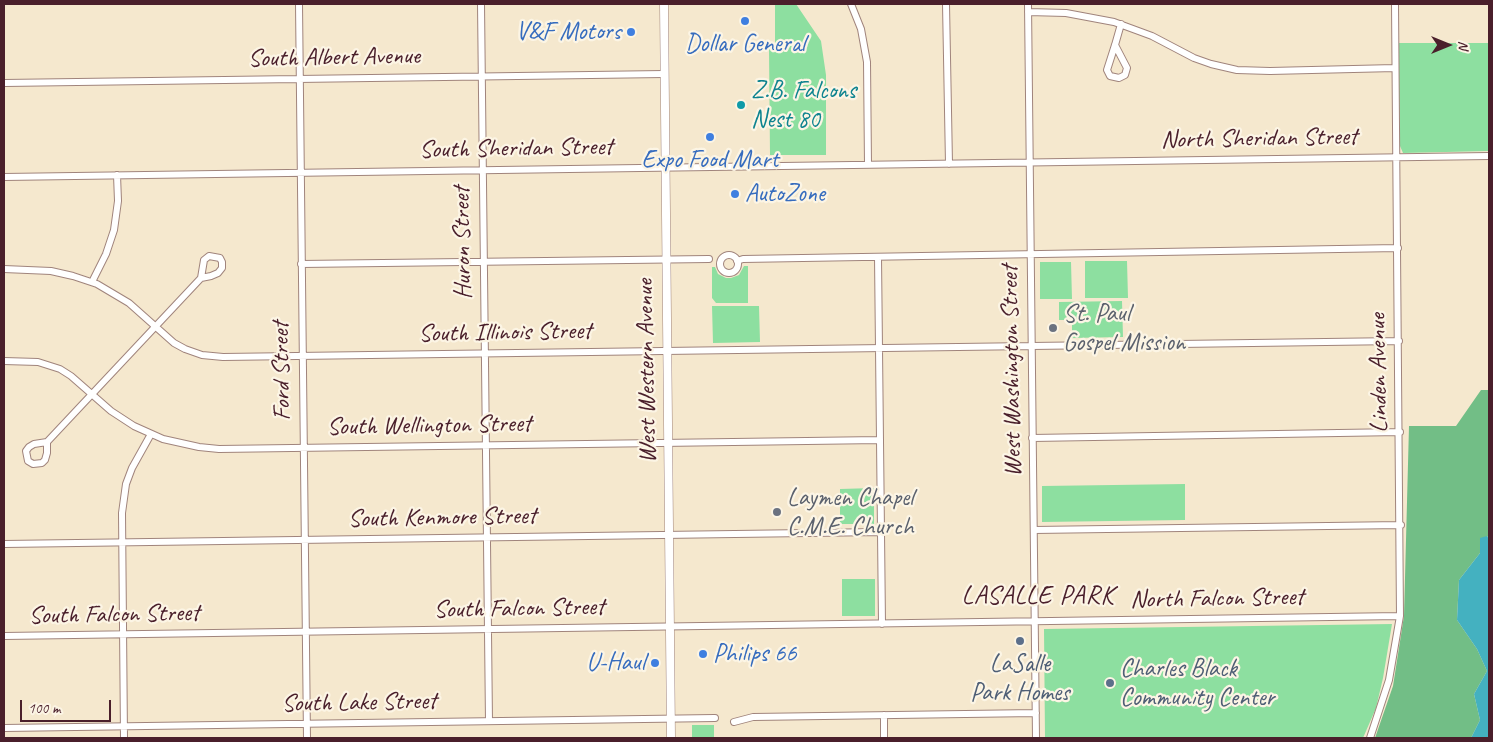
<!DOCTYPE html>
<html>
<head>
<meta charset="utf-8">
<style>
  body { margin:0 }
  #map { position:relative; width:1493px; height:742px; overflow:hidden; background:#f5e8ce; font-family:Caveat,sans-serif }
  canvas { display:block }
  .frame { position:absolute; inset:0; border:5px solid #4a1f2b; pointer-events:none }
  .north { position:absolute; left:1423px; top:20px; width:50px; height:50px; -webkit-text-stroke:4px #fcf5e5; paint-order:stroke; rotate:90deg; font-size:14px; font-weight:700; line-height:20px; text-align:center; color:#4a1f2b }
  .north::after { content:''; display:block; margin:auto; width:18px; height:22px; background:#4a1f2b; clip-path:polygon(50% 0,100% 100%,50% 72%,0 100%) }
  .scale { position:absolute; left:20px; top:700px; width:91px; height:22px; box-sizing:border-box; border:2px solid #4a1f2b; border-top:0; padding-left:6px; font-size:15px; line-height:18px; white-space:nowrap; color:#4a1f2b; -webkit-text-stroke:4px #fcf5e5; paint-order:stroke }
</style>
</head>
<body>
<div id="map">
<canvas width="1493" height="742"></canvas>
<div class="frame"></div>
<div class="north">N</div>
<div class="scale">100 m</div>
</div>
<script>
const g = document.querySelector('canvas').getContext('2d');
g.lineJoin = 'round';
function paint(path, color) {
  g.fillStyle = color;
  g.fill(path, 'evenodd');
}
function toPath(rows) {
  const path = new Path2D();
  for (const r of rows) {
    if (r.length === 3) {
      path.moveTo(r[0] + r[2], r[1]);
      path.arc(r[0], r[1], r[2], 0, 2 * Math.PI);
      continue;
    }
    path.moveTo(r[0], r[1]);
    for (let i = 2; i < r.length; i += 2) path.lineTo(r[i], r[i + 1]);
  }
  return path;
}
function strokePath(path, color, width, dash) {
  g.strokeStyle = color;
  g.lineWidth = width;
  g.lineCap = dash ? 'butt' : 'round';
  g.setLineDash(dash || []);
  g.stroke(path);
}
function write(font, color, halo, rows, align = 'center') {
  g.font = font + ' Caveat,sans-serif';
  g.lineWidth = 4.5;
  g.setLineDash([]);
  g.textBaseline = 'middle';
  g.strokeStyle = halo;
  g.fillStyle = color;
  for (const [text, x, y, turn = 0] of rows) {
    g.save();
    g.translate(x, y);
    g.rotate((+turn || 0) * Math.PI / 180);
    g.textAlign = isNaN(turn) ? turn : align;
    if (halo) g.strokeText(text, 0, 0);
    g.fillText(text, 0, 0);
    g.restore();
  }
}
paint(toPath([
  [775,4,796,4,821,41,826,75,826,155,770,155,769,49,775,45],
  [1398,43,1489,43,1489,151,1403,153,1400,146],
  [1085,261,1127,261,1128,298,1085,298],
  [1040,262,1071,262,1072,299,1040,299],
  [744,266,748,266,748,303,716,303,712,298,712,267,715,267,718,274,726,278,731,278,739,275],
  [1122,301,1123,337,1072,338,1072,320,1059,320,1059,302],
  [712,306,759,306,760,342,713,343],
  [1185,484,1185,520,1042,522,1042,486],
  [874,488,874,524,840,524,840,489],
  [842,579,875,579,875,616,842,616],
  [1392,624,1383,678,1376,708,1363,738,1045,738,1044,629],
  [692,725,714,725,714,738,692,738]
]), '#8ddfa0');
paint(toPath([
  [1481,390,1489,390,1489,539,1487,536,1480,553,1459,580,1457,620,1477,649,1487,671,1474,694,1480,720,1471,738,1375,738,1393,686,1404,616,1409,426,1456,426]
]), '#72be86');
paint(toPath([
  [1487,536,1489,539,1489,738,1471,738,1480,720,1474,694,1487,671,1477,649,1457,620,1459,580,1480,553,1480,538]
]), '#44b1c0');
const minor = toPath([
  [299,4,307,738],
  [481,4,489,721],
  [851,4,861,29,867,62,868,165],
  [946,4,949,164],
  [1028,4,1036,738],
  [1028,12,1066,13,1114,22,1152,36,1194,58,1211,64,1237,70,1270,71,1395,68],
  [1115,45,1127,68,1125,75,1119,78,1110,76,1107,70,1115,45],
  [1115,45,1121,24],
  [4,83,664,74],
  [4,177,1489,156],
  [729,264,9],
  [878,257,882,624],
  [737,261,743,259,1398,248],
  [301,264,709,259],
  [4,269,51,271,73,276,97,284,129,303,174,343,185,349,202,355,223,357,1399,341],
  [92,282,106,254,114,230,118,201,117,175],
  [4,361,38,362,60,369,71,376,111,411,134,426,163,439,199,447,219,449,880,440],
  [1032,438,1400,432],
  [47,442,34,444,29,447,26,451,28,461,33,464,42,463,45,460,47,453,47,442,201,278,204,260,209,256,220,258,222,262,222,268,218,273,211,276,201,278],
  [1034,530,1401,525],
  [4,544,881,532],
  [4,636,1400,616],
  [884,715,884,738],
  [734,722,753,717,1036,713],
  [4,728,715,718],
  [124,738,122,513,126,484,132,468,151,434],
  [1370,738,1389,680,1400,616,1395,4]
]);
const major = toPath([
  [664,4,671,738]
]);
strokePath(minor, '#a0847c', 8);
strokePath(major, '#a0847c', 9);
strokePath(minor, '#fff', 6);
strokePath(major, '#fff', 8);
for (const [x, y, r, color] of [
  [745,21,5,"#3f7fe0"],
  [631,32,5,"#3f7fe0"],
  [741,105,5,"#0f9aa8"],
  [710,137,5,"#3f7fe0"],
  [735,194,5,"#3f7fe0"],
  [1053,328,5,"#6b7280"],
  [777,512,5,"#6b7280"],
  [1020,641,5,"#5c6f8a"],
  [703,654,5,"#3f7fe0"],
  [655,663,5,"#3f7fe0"],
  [1110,683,5,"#5c6f8a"]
]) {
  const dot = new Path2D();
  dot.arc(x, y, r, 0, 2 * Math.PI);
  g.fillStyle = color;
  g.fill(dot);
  strokePath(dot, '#fcf5e5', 2);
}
write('25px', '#366cbe', '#fcf5e5', [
  ["V&F Motors",621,32],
  ["Dollar General",745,44,"center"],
  ["Expo Food Mart",710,160,"center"],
  ["AutoZone",745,194,"left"],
  ["Philips 66",713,654,"left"],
  ["U-Haul",645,663]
], 'right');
write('25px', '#4a1f2b', '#fcf5e5', [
  ["South Albert Avenue",334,58,-1],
  ["North Sheridan Street",1259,139,-1],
  ["South Sheridan Street",516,149,-1],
  ["Huron Street",463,243,-91],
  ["South Illinois Street",505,333,-1],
  ["Ford Street",282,371,-91],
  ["West Western Avenue",647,371,-91],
  ["West Washington Street",1012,371,-91],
  ["Linden Avenue",1379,373,-91],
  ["South Wellington Street",429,426,-1],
  ["South Kenmore Street",442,518,-1],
  ["North Falcon Street",1217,599,-1],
  ["South Falcon Street",519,609,-1],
  ["South Falcon Street",114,615,-1],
  ["South Lake Street",359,703,-1]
]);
write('25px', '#0d838f', '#fcf5e5', [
  ["Z.B. Falcons",751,91],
  ["Nest 80",751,120]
], 'left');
write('25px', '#5b616d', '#fcf5e5', [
  ["St. Paul",1063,314],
  ["Gospel Mission",1063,343],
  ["Laymen Chapel",787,498],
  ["C.M.E. Church",787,527]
], 'left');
write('25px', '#4e5e75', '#fcf5e5', [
  ["LaSalle",1020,664],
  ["Park Homes",1020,693],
  ["Charles Black",1120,669,"left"],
  ["Community Center",1120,698,"left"]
]);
g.letterSpacing = '1px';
write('26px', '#4a1f2b', '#fcf5e5', [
  ["LASALLE PARK",1038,596]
]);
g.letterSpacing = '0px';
</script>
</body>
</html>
